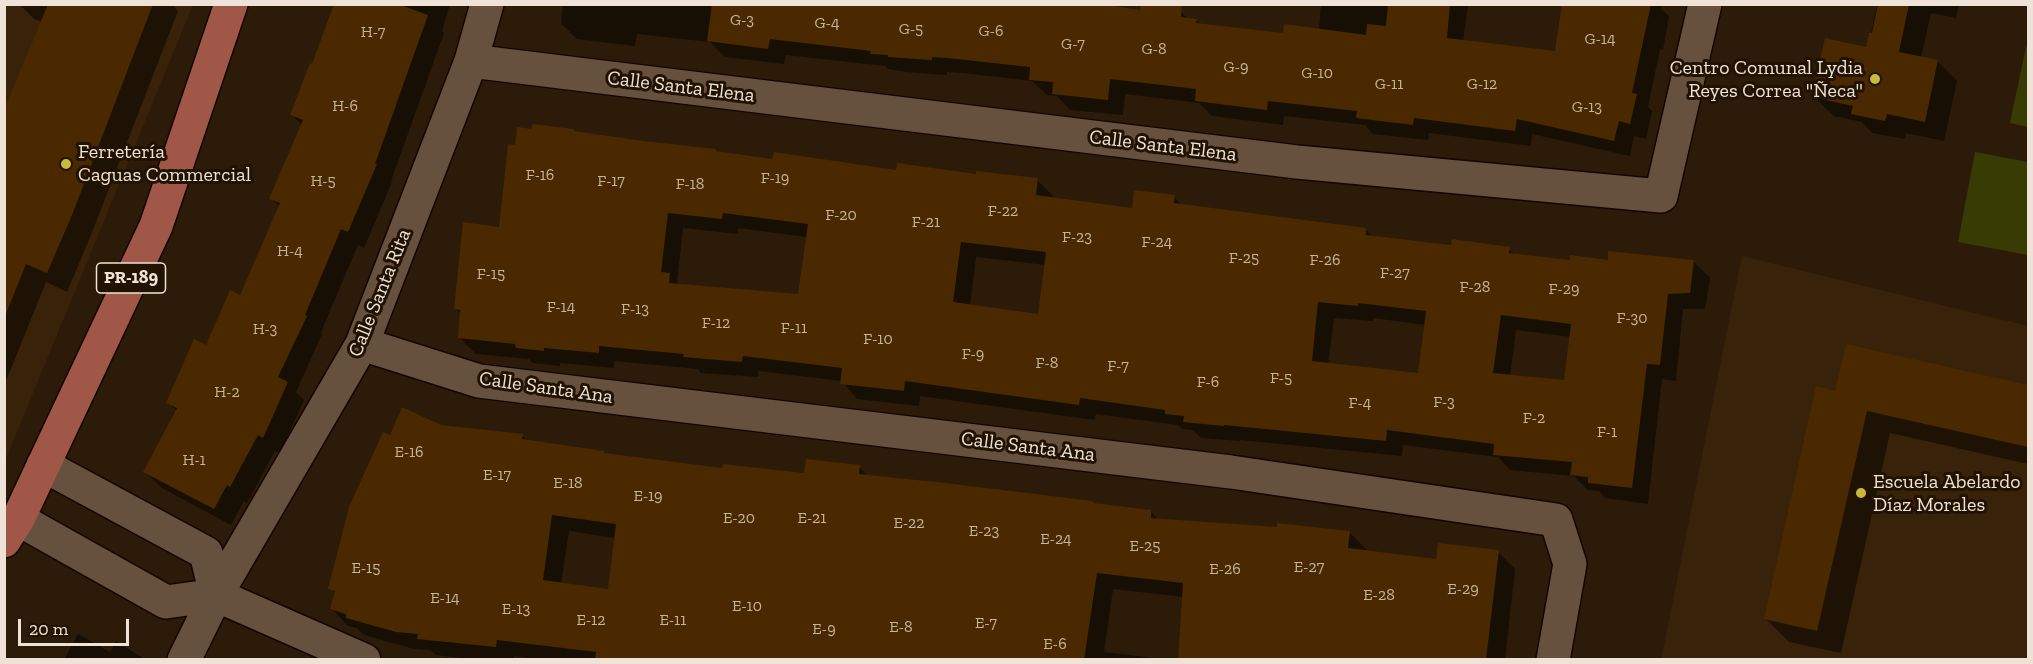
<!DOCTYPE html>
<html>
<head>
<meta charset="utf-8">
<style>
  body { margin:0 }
  #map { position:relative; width:2033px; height:664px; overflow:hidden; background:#2c1b09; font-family:"Zilla Slab",serif }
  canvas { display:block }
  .frame { position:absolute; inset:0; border:6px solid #efe3d7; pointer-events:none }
  .scale { position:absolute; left:18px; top:619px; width:111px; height:27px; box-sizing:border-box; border:3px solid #efe3d7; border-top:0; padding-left:8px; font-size:18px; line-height:21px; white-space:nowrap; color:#efe3d7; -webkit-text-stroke:4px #221202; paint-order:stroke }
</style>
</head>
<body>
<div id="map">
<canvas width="2033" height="664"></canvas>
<div class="frame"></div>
<div class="scale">20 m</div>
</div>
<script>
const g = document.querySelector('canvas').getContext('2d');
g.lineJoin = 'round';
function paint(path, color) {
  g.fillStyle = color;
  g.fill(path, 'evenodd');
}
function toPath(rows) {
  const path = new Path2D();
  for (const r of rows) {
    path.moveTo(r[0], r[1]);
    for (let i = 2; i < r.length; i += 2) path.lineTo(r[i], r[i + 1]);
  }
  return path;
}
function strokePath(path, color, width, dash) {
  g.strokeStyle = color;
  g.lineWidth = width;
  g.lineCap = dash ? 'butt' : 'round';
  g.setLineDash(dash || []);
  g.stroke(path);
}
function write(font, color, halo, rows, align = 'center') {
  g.font = font + ' "Zilla Slab",serif';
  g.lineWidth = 6;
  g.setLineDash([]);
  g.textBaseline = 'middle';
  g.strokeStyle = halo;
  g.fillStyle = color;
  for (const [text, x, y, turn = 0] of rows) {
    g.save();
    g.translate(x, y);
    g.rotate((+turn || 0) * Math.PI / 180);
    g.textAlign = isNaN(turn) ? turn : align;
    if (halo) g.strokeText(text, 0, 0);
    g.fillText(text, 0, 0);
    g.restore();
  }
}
paint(toPath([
  [5,5,193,5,5,461],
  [1742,256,2028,326,2028,659,1661,660]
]), '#382209');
paint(toPath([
  [2026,47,2028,48,2028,127,2010,123],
  [1975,152,2028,162,2028,255,1958,242]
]), '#393b05');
paint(toPath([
  [19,4,172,4,178,11,91,235,67,292,46,282,4,386,4,113,42,22,34,19],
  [341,4,450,4,442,31,444,33,391,181,392,182,364,248,358,245,321,332,322,334,296,392,304,400,280,453,275,451,247,503,244,501,231,525,162,488,145,472,177,411,168,402,241,297,280,207,271,198,302,125,292,115],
  [563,4,1100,4,1141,12,1181,12,1188,19,1196,20,1201,25,1285,35,1319,30,1321,4,1468,4,1463,41,1557,52,1564,4,1662,4,1661,9,1669,16,1663,50,1660,49,1648,107,1652,111,1646,139,1634,136,1630,156,1532,134,1531,146,1429,133,1428,140,1373,134,1365,125,1284,116,1283,125,1212,116,1199,103,1125,94,1123,115,1070,110,1057,96,1047,95,1032,81,964,73,947,72,947,75,906,72,888,69,885,66,786,55,784,64,725,57,710,42,637,34,635,46,577,39,561,23],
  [1877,4,1959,4,1956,18,1931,13,1921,58,1937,61,1957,81,1944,141,1906,133,1905,139,1872,133,1862,122,1834,116,1814,97,1868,49],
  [573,130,576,133,716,151,718,153,773,161,897,172,1037,180,1053,196,1053,199,1133,210,1174,197,1183,206,1366,230,1374,238,1452,247,1509,249,1516,256,1571,262,1694,262,1710,278,1705,309,1683,309,1676,381,1662,379,1648,504,1605,498,1599,491,1588,490,1574,476,1510,470,1498,457,1403,445,1402,456,1240,440,1240,441,1201,438,1193,430,1182,429,1178,425,1096,414,1095,420,920,396,919,406,857,399,842,381,758,371,758,377,701,373,698,369,614,361,614,368,560,363,560,366,533,363,529,359,476,354,460,338,461,314,456,309,500,228,516,147],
  [683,228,738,234,738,228,807,237,799,295,681,286,677,282],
  [976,257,1046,265,1039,316,970,306],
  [1334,318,1373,321,1373,318,1426,325,1420,375,1328,365],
  [1516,330,1571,337,1565,381,1510,376],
  [1847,346,2028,386,2028,464,1890,433,1841,653,1789,642,1765,618,1836,392],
  [441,426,522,436,528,442,604,452,606,455,724,470,806,475,859,467,869,477,1151,512,1159,520,1349,532,1366,549,1366,552,1437,561,1498,552,1515,569,1505,660,1179,660,1184,597,1113,589,1104,652,1171,660,543,660,514,656,513,660,477,660,436,655,430,650,414,649,364,635,357,628,348,626,332,609,336,594,330,588,390,437],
  [569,531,615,538,609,590,561,584],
  [78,634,110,652,116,641,146,660,64,660]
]), '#0007');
paint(toPath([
  [48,4,153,4,72,215,47,273,26,264,6,314,4,313,4,110],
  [334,4,398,4,428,15,375,164,377,164,348,232,341,229,305,315,307,316,278,377,288,382,263,438,258,435,230,487,227,485,214,509,143,472,177,408,166,403,194,339,206,345,230,290,240,295,280,203,269,199,303,120,290,115,310,63,312,64],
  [712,4,1101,4,1140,10,1141,4,1182,4,1181,17,1197,19,1196,23,1283,33,1284,24,1366,35,1367,24,1386,26,1388,4,1450,4,1447,38,1555,51,1562,4,1651,4,1632,93,1637,94,1630,124,1619,121,1614,141,1517,119,1515,131,1414,118,1413,125,1356,118,1357,111,1268,101,1267,110,1195,101,1196,89,1110,79,1108,100,1052,94,1053,82,1029,80,1030,67,947,58,932,57,932,60,888,57,888,55,870,54,871,51,770,39,768,49,707,41],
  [1878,4,1909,4,1899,52,1938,60,1925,122,1887,114,1885,121,1851,114,1853,106,1812,97,1825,38,1866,47,1869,33,1872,33],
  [532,124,574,129,574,131,643,141,716,149,716,151,772,159,774,152,896,170,897,163,976,174,976,171,1038,178,1036,195,1132,208,1134,190,1175,195,1174,203,1366,228,1366,235,1451,245,1452,239,1510,247,1509,253,1570,260,1570,255,1608,260,1608,251,1694,260,1690,293,1668,294,1660,365,1647,364,1632,488,1588,483,1588,477,1570,475,1572,462,1493,455,1494,444,1387,430,1386,441,1224,425,1224,426,1183,422,1184,416,1165,414,1165,410,1080,398,1079,405,905,381,904,391,840,384,842,368,743,356,742,362,683,357,684,354,599,346,599,353,544,348,544,351,516,348,515,344,458,338,460,310,454,309,463,222,499,227,508,144,515,145,517,127,532,129],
  [668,213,722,219,723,213,808,224,798,294,669,283,670,273,661,272],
  [961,242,1046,252,1038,314,953,302],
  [1318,302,1358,306,1358,303,1426,311,1418,373,1312,361],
  [1501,315,1571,324,1564,380,1493,373],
  [1846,344,2028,385,2028,447,1867,411,1817,631,1764,619,1816,386,1835,391],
  [402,407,441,425,523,434,522,439,604,451,604,453,722,468,723,464,804,473,806,459,860,465,859,474,945,483,1093,501,1093,503,1151,510,1151,518,1277,527,1277,523,1350,531,1348,548,1436,559,1438,543,1499,550,1486,660,1178,660,1183,583,1097,573,1084,660,595,660,596,652,497,640,496,647,417,639,418,634,396,632,346,618,346,614,330,609,335,591,328,589,349,507,383,432,390,435],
  [552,515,616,524,608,589,543,580]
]), '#4a2900');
const minor = toPath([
  [471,61,1297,162,1661,196,1705,4],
  [362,344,479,381,1231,472,1556,520,1570,564,1553,660],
  [43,465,206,553,216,595],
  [18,519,166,602,216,595,364,660],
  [184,660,216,595,362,344,471,61,487,4]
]);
const primary = toPath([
  [4,541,18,519,156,226,231,4]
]);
strokePath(minor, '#140500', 36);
strokePath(primary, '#140500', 36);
strokePath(minor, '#66513e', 33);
strokePath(primary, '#a05747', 33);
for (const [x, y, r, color] of [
  [1875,79,6,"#caba39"],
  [66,164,6,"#caba39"],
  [1861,493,6,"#caba39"]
]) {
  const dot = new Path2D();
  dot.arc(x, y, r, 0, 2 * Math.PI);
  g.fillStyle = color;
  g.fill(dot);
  strokePath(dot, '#221202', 2);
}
write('16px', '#c6b4a1', null, [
  ["G-3",742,20],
  ["G-4",827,23],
  ["G-5",911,29],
  ["G-6",991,31],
  ["H-7",373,32],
  ["G-14",1600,39],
  ["G-7",1073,44],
  ["G-8",1154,49],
  ["G-9",1236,67],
  ["G-10",1317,73],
  ["G-11",1389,84],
  ["G-12",1482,84],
  ["H-6",345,106],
  ["G-13",1587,107],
  ["F-16",540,175],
  ["F-19",775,178],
  ["H-5",323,181],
  ["F-17",611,181],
  ["F-18",690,184],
  ["F-22",1003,211],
  ["F-20",841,215],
  ["F-21",926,222],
  ["F-23",1077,237],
  ["F-24",1157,242],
  ["H-4",290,251],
  ["F-25",1244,258],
  ["F-26",1325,260],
  ["F-27",1395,273],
  ["F-15",491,274],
  ["F-28",1475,287],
  ["F-29",1564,289],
  ["F-14",561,307],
  ["F-13",635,309],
  ["F-30",1632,318],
  ["F-12",716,323],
  ["F-11",794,328],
  ["H-3",265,329],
  ["F-10",878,339],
  ["F-9",973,354],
  ["F-8",1047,363],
  ["F-7",1118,366],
  ["F-5",1281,378],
  ["F-6",1208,382],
  ["H-2",227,392],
  ["F-3",1444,402],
  ["F-4",1360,403],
  ["F-2",1534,418],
  ["F-1",1607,432],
  ["E-16",409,452],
  ["H-1",194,460],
  ["E-17",497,475],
  ["E-18",568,483],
  ["E-19",648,496],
  ["E-20",739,518],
  ["E-21",812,518],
  ["E-22",909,523],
  ["E-23",984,531],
  ["E-24",1056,539],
  ["E-25",1145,546],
  ["E-27",1309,567],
  ["E-15",366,568],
  ["E-26",1225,569],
  ["E-29",1463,589],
  ["E-28",1379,595],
  ["E-14",445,598],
  ["E-10",747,606],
  ["E-13",516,609],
  ["E-12",591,620],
  ["E-11",673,620],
  ["E-7",986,623],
  ["E-8",901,627],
  ["E-9",824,629],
  ["E-6",1055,644]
]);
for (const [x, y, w] of [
  [131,278,69]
]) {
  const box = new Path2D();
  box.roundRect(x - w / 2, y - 15, w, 30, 4.5);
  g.fillStyle = '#221202';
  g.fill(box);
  strokePath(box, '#efe3d7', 1.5);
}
write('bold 18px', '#efe3d7', null, [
  ["PR-189",131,278]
]);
write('20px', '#efe3d7', '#221202', [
  ["Centro Comunal Lydia",1863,68,"right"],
  ["Reyes Correa \"Ñeca\"",1863,91,"right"],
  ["Ferretería",78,152],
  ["Caguas Commercial",78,175],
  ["Escuela Abelardo",1873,482],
  ["Díaz Morales",1873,505]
], 'left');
write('20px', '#efe3d7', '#221202', [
  ["Calle Santa Elena",681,87,7],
  ["Calle Santa Elena",1163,146,7],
  ["Calle Santa Rita",380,293,-68],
  ["Calle Santa Ana",546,388,8],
  ["Calle Santa Ana",1028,447,7]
]);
</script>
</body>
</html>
